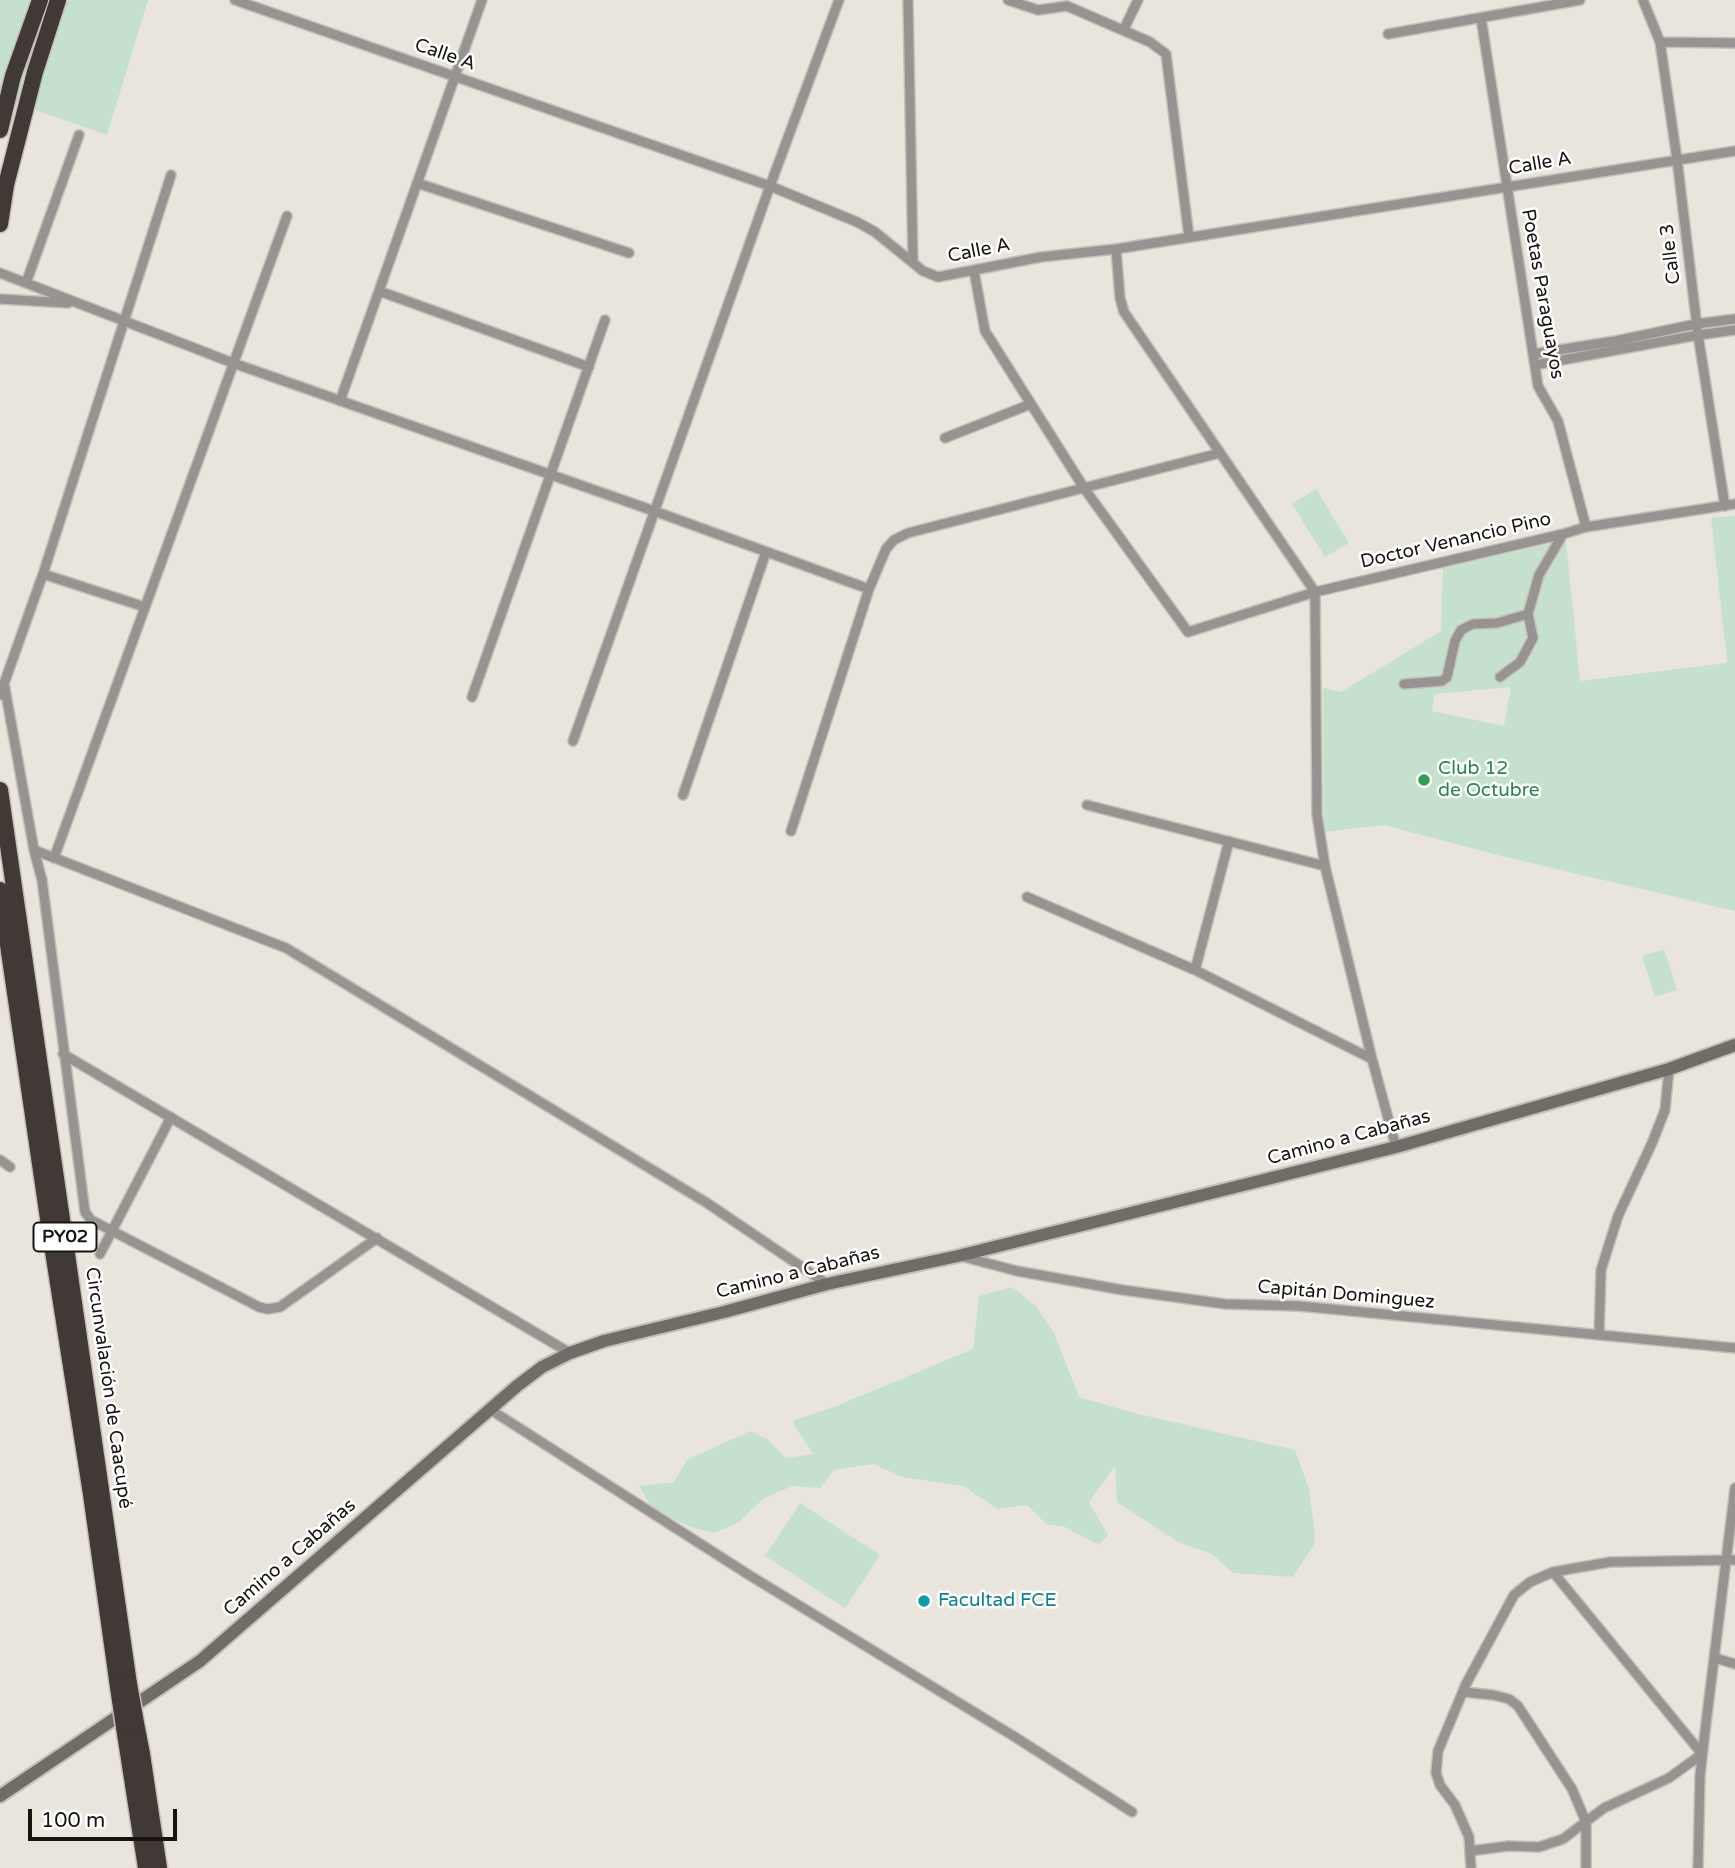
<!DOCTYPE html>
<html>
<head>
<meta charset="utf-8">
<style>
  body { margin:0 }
  #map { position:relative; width:1735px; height:1868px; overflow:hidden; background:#eae5dc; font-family:"Varela Round",sans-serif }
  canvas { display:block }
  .scale { position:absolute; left:28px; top:1809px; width:149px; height:32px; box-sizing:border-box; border:4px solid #161411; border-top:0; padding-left:9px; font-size:21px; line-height:24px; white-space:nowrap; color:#161411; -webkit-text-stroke:5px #fff; paint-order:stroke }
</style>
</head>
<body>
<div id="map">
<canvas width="1735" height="1868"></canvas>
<div class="scale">100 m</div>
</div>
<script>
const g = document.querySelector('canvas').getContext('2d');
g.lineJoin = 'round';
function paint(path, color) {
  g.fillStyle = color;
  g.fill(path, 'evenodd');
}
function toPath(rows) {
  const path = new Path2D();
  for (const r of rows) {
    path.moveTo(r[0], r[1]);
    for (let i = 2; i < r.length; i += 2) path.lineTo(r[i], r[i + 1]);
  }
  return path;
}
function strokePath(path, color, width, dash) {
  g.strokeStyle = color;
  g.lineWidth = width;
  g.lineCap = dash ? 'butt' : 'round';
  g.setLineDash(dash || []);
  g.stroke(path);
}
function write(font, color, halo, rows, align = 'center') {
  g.font = font + ' "Varela Round",sans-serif';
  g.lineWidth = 5;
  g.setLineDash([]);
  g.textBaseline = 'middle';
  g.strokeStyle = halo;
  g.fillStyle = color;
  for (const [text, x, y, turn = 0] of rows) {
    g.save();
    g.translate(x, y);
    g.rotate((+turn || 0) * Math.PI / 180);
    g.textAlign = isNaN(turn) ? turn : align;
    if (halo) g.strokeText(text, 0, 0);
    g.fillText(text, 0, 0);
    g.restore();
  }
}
paint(toPath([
  [0,0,148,0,107,135,0,98],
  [1316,489,1349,543,1325,557,1292,504],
  [1735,516,1735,911,1497,855,1384,825,1324,832,1323,688,1341,692,1441,631,1443,568,1566,540,1580,681,1727,663,1711,518],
  [1511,687,1504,726,1432,711,1435,694],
  [1664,949,1677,990,1655,997,1642,956],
  [1012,1287,1035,1305,1054,1333,1079,1397,1134,1413,1295,1450,1308,1486,1315,1532,1314,1544,1293,1577,1233,1573,1212,1554,1180,1543,1117,1502,1115,1466,1089,1502,1108,1535,1099,1545,1063,1526,1047,1525,1027,1505,998,1509,963,1486,902,1477,874,1464,834,1470,820,1488,792,1486,763,1499,739,1522,714,1533,690,1527,670,1518,650,1505,639,1486,674,1482,687,1460,750,1431,767,1439,786,1458,813,1454,792,1421,839,1405,973,1349,979,1296],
  [800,1503,880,1555,845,1608,765,1556]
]), '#c5e0cd');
const street = toPath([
  [235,0,770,186,857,222,875,232,923,271,938,277,1041,257,1116,249,1735,151],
  [908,0,913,263],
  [1008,0,1038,10,1067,6,1150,42,1166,54,1189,237],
  [1643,0,1660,42,1677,159,1698,335,1725,506],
  [1481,18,1538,386,1558,421,1586,527],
  [1124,29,1138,0],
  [1388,34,1580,0],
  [1660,42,1735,43],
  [417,183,629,253],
  [1116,249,1120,298,1124,312,1315,592,1317,815,1325,866,1372,1059,1396,1147],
  [974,271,985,331,1084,488,1188,632,1315,592,1563,534,1586,527,1735,504],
  [0,273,233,363,654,511,869,589],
  [26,283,79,135],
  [379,291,589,367],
  [0,299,68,303],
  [1533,354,1615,341,1696,324,1735,319],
  [1535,365,1698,335,1735,330],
  [340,401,482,0],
  [945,438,1031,404],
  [43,574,145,607],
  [1500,677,1520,662,1533,638,1528,614],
  [4,683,34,850,42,880,85,1212,91,1220,259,1307,268,1309,280,1307,377,1238],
  [1404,684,1442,681,1447,677,1455,641,1461,630,1473,624,1497,623,1528,614,1539,575,1563,534],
  [0,695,43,574,171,175],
  [472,697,605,320],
  [573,741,770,186,839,0],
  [683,795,766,552],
  [1087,805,1325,866],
  [791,831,869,589,886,549,894,540,908,533,1220,453],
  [34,850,286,948,707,1203,827,1284],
  [54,858,287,216],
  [1027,897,1195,970,1372,1059],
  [1195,970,1229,841],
  [63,1054,570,1353],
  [0,1160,10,1167],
  [100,1254,171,1117],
  [960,1256,1017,1271,1123,1290,1225,1304,1299,1306,1735,1348],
  [1599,1335,1601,1270,1618,1216,1652,1143,1665,1110,1669,1069],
  [491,1410,749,1575,1015,1737,1132,1812],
  [1715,1658,1735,1664],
  [1463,1692,1493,1695,1509,1699,1518,1706,1572,1789,1586,1822,1586,1868],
  [1470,1851,1508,1846,1539,1847,1563,1839,1604,1808,1669,1778,1702,1754,1553,1572],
  [1471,1868,1469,1837,1455,1805,1440,1785,1436,1773,1438,1751,1466,1684,1514,1595,1530,1582,1553,1572,1610,1562,1735,1560],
  [1698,1868,1700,1776,1704,1740,1735,1488]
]);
const secondary = toPath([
  [0,1796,200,1661,517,1386,542,1367,570,1353,604,1341,724,1312,827,1284,958,1256,1396,1147,1669,1069,1735,1045]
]);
const highway = toPath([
  [0,130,13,76,40,0],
  [0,224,6,185,35,72,58,0],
  [0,790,129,1684],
  [0,890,50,1232,91,1494,118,1687],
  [136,1723,142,1754,159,1868],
  [124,1727,146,1868]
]);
strokePath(street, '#c4bfb7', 12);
strokePath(secondary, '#c4bfb7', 16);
strokePath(highway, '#c4bfb7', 19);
strokePath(street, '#979391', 9);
strokePath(secondary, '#716c68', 12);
strokePath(highway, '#413935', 16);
const highwayBridge = toPath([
  [129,1684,136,1723],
  [118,1687,124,1727]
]);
strokePath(highwayBridge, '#c4bfb7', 19, []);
strokePath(highwayBridge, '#413935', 16);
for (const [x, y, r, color] of [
  [1424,780,7,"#2e9e5b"],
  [924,1601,7,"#0f9aa8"]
]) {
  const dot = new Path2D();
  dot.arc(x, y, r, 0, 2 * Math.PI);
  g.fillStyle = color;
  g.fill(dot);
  strokePath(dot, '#fff', 2.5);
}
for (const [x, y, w] of [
  [65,1237,63]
]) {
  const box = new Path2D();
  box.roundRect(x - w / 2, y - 14.5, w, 29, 5);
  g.fillStyle = '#fff';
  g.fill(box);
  strokePath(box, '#161411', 2);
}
write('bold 18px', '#161411', null, [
  ["PY02",65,1237]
]);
write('19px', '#161411', '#fff', [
  ["Calle A",445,55,19],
  ["Calle A",1540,164,-10],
  ["Calle A",979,251,-11],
  ["Calle 3",1671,254,-97],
  ["Poetas Paraguayos",1542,294,80],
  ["Doctor Venancio Pino",1456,541,-13],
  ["Camino a Cabañas",1349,1138,-15],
  ["Camino a Cabañas",798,1273,-14],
  ["Capitán Dominguez",1346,1295,5],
  ["Circunvalación de Caacupé",108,1388,82],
  ["Camino a Cabañas",290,1558,-41]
]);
write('19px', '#27864d', '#fff', [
  ["Club 12",1438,769],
  ["de Octubre",1438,791]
], 'left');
write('19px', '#0d838f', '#fff', [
  ["Facultad FCE",938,1601]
], 'left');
</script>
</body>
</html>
